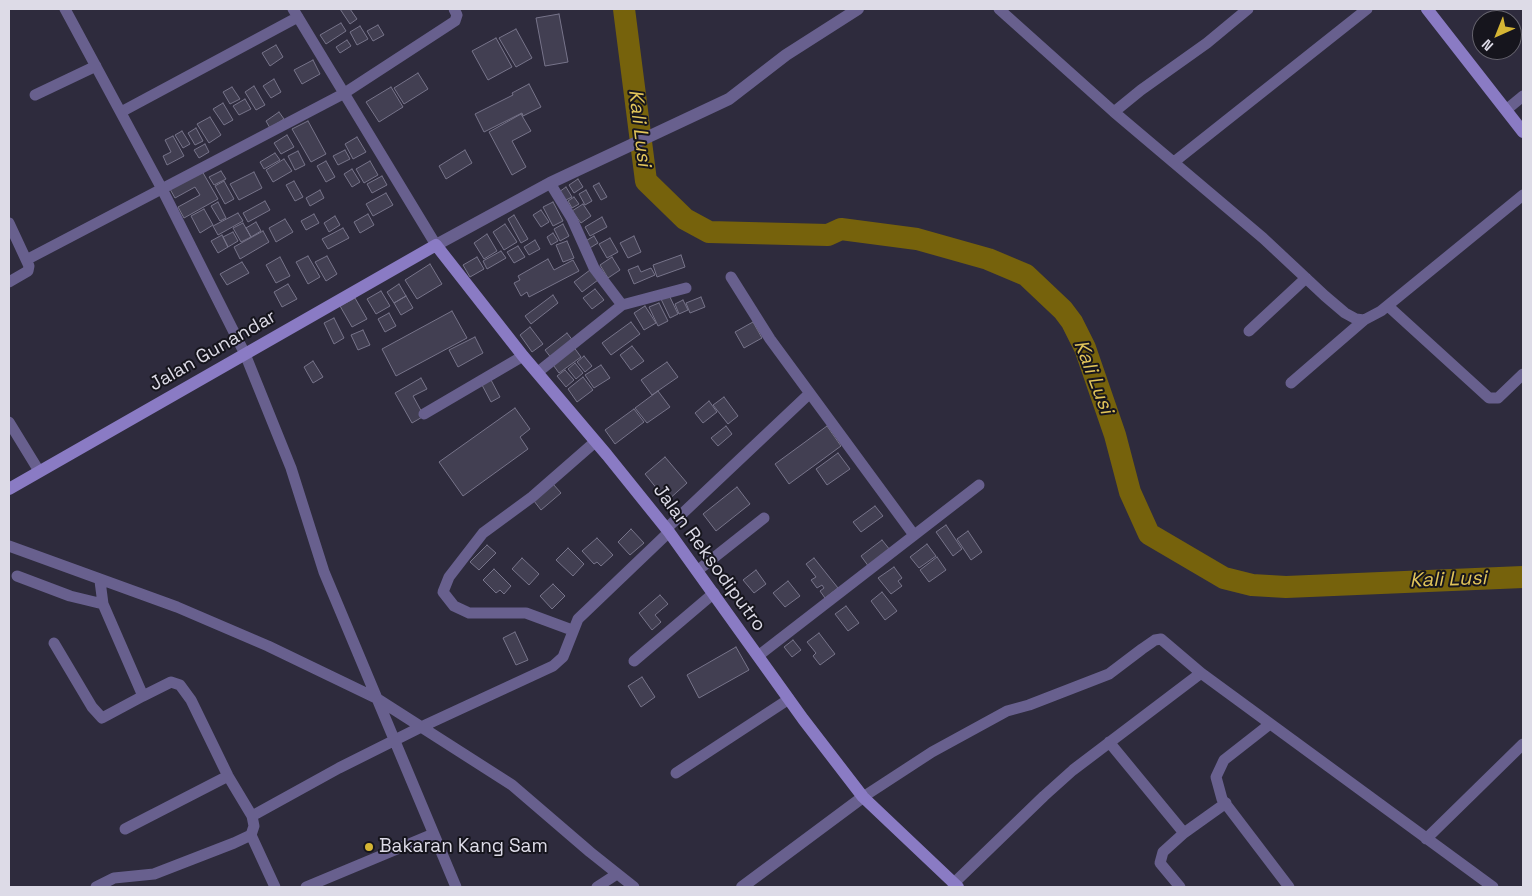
<!DOCTYPE html>
<html>
<head>
<meta charset="utf-8">
<style>
  body { margin:0 }
  #map { position:relative; width:1532px; height:896px; overflow:hidden; background:#2e2b3d; font-family:"Space Grotesk",sans-serif }
  canvas { display:block }
  .frame { position:absolute; inset:0; border:10px solid #dddbe7; pointer-events:none }
  .north { position:absolute; left:1472px; top:10px; width:50px; height:50px; box-sizing:border-box; background:#16151d; border:1px solid #66646e; border-radius:50%; rotate:224deg; font-size:14px; font-weight:700; line-height:20px; text-align:center; color:#dddbe7 }
  .north::after { content:''; display:block; margin:auto; width:18px; height:22px; background:#d5b534; clip-path:polygon(50% 0,100% 100%,50% 72%,0 100%) }
</style>
</head>
<body>
<div id="map">
<canvas width="1532" height="896"></canvas>
<div class="frame"></div>
<div class="north">N</div>
</div>
<script>
const g = document.querySelector('canvas').getContext('2d');
g.lineJoin = 'round';
function toPath(rows) {
  const path = new Path2D();
  for (const r of rows) {
    path.moveTo(r[0], r[1]);
    for (let i = 2; i < r.length; i += 2) path.lineTo(r[i], r[i + 1]);
  }
  return path;
}
function strokePath(path, color, width, dash) {
  g.strokeStyle = color;
  g.lineWidth = width;
  g.lineCap = dash ? 'butt' : 'round';
  g.setLineDash(dash || []);
  g.stroke(path);
}
function paint(path, color) {
  g.fillStyle = color;
  g.fill(path, 'evenodd');
}
function write(font, color, halo, rows, align = 'center') {
  g.font = font + ' "Space Grotesk",sans-serif';
  g.lineWidth = 4;
  g.setLineDash([]);
  g.textBaseline = 'middle';
  g.strokeStyle = halo;
  g.fillStyle = color;
  for (const [text, x, y, turn = 0] of rows) {
    g.save();
    g.translate(x, y);
    g.rotate((+turn || 0) * Math.PI / 180);
    g.textAlign = isNaN(turn) ? turn : align;
    if (halo) g.strokeText(text, 0, 0);
    g.fillText(text, 0, 0);
    g.restore();
  }
}
strokePath(toPath([
  [624,9,646,181,685,219,709,232,828,235,841,229,917,239,988,259,1026,275,1063,310,1072,322,1085,348,1115,435,1130,492,1149,534,1224,578,1252,585,1286,587,1523,577]
]), '#76620c', 22);
const building = toPath([
  [340,9,350,9,357,19,350,24,340,9],
  [559,14,568,62,545,66,536,18,559,14],
  [341,23,346,31,326,44,320,35,341,23],
  [378,25,384,35,373,41,367,31,378,25],
  [360,26,368,39,357,45,350,32,360,26],
  [516,29,532,58,516,67,499,38,516,29],
  [496,38,512,67,488,80,472,51,496,38],
  [347,40,351,46,340,53,336,47,347,40],
  [276,45,283,57,270,66,262,53,276,45],
  [313,60,320,74,302,84,294,70,313,60],
  [418,73,428,89,404,104,394,88,418,73],
  [274,79,281,92,271,98,263,86,274,79],
  [529,84,541,107,523,116,522,113,484,132,475,114,513,95,512,93,529,84],
  [254,86,265,105,256,110,245,92,254,86],
  [232,87,240,99,230,104,223,92,232,87],
  [391,87,403,107,379,122,366,102,391,87],
  [245,99,251,109,239,115,233,106,245,99],
  [223,103,233,120,224,125,213,109,223,103],
  [279,112,284,119,270,128,266,121,279,112],
  [521,114,531,131,512,141,526,167,512,175,489,132,521,114],
  [210,117,221,135,209,143,197,124,210,117],
  [308,121,326,154,311,162,292,129,308,121],
  [196,128,203,141,195,145,188,133,196,128],
  [182,131,190,144,183,148,175,135,182,131],
  [287,135,294,147,281,154,274,143,287,135],
  [173,136,184,156,167,165,163,156,171,152,165,140,173,136],
  [357,137,366,152,353,159,345,144,357,137],
  [205,144,209,152,199,158,194,150,205,144],
  [345,150,350,159,338,165,333,156,345,150],
  [465,150,472,163,446,179,439,166,465,150],
  [298,151,305,165,295,170,288,156,298,151],
  [275,153,280,160,264,169,260,162,275,153],
  [284,159,292,171,273,182,266,170,284,159],
  [326,161,335,177,326,182,317,166,326,161],
  [370,161,378,175,364,183,356,169,370,161],
  [352,169,360,182,352,187,344,174,352,169],
  [202,171,218,199,184,218,178,207,200,195,195,187,175,198,170,189,202,171],
  [221,171,226,179,214,185,209,177,221,171],
  [254,172,262,188,239,200,230,184,254,172],
  [382,176,387,185,372,193,367,184,382,176],
  [578,179,583,187,574,193,569,185,578,179],
  [224,181,234,199,225,204,215,186,224,181],
  [294,181,303,197,295,201,286,185,294,181],
  [599,183,607,197,601,200,593,186,599,183],
  [566,187,572,197,564,201,559,192,566,187],
  [320,190,324,198,310,206,306,198,320,190],
  [586,190,592,201,585,205,579,194,586,190],
  [386,193,393,205,373,216,366,204,386,193],
  [574,197,579,204,572,208,568,201,574,197],
  [265,201,270,210,248,222,243,213,265,201],
  [218,202,226,218,220,221,211,206,218,202],
  [553,202,563,221,553,226,543,207,553,202],
  [583,204,591,216,581,223,572,211,583,204],
  [204,209,213,225,200,233,191,216,204,209],
  [541,210,549,222,541,227,533,215,541,210],
  [238,213,243,221,218,235,213,226,238,213],
  [314,214,319,223,306,230,301,221,314,214],
  [368,214,374,225,360,233,354,222,368,214],
  [514,215,528,239,521,243,508,219,514,215],
  [335,216,340,225,329,232,324,223,335,216],
  [602,217,607,227,590,236,585,227,602,217],
  [285,219,293,232,276,242,269,228,285,219],
  [256,222,261,231,251,237,246,228,256,222],
  [243,223,251,237,241,242,233,228,243,223],
  [505,224,517,242,504,250,493,232,505,224],
  [563,224,569,236,560,241,554,229,563,224],
  [343,228,349,238,328,249,322,239,343,228],
  [263,231,269,242,240,259,234,247,263,231],
  [233,232,238,241,228,247,223,237,233,232],
  [553,233,558,241,551,245,547,237,553,233],
  [487,234,497,251,484,259,474,243,487,234],
  [222,235,228,247,218,253,211,241,222,235],
  [594,236,598,243,588,249,584,242,594,236],
  [634,236,641,252,628,258,620,243,634,236],
  [610,238,618,252,607,258,599,244,610,238],
  [535,240,540,249,529,255,524,247,535,240],
  [567,241,574,258,563,262,556,245,567,241],
  [518,246,525,257,514,263,507,252,518,246],
  [501,251,506,258,487,269,483,261,501,251],
  [681,255,685,267,657,277,653,265,681,255],
  [308,256,320,277,308,284,296,262,308,256],
  [327,256,337,274,326,281,315,262,327,256],
  [280,257,290,276,276,283,266,265,280,257],
  [477,257,484,269,470,277,463,265,477,257],
  [612,257,620,270,608,278,600,265,612,257],
  [548,259,554,270,573,260,579,271,529,297,527,292,521,296,514,283,520,280,518,276,548,259],
  [242,262,249,273,227,285,220,274,242,262],
  [430,264,442,284,417,299,405,280,430,264],
  [638,266,641,272,651,268,655,275,634,284,628,270,638,266],
  [590,270,598,280,582,292,574,282,590,270],
  [288,284,297,299,282,307,274,292,288,284],
  [399,284,406,296,394,303,387,292,399,284],
  [595,289,604,300,592,309,583,298,595,289],
  [381,291,390,306,376,314,367,299,381,291],
  [553,295,558,303,531,324,525,316,553,295],
  [669,295,678,314,670,318,661,299,669,295],
  [406,296,413,308,401,315,394,303,406,296],
  [701,297,705,307,690,313,686,303,701,297],
  [355,298,367,319,352,327,340,306,355,298],
  [683,300,688,310,679,314,675,304,683,300],
  [659,303,668,321,658,326,649,307,659,303],
  [645,306,656,323,644,330,634,313,645,306],
  [452,311,467,338,396,376,382,349,452,311],
  [389,313,396,326,385,332,378,319,389,313],
  [334,318,344,338,334,344,324,323,334,318],
  [631,322,640,334,611,355,602,343,631,322],
  [753,322,762,338,744,348,735,332,753,322],
  [530,327,543,344,532,352,520,335,530,327],
  [363,330,370,345,358,350,351,335,363,330],
  [567,333,574,342,552,359,545,350,567,333],
  [475,337,483,353,458,367,449,350,475,337],
  [573,346,581,357,559,373,551,362,573,346],
  [632,346,644,361,631,370,620,355,632,346],
  [584,356,592,366,585,372,577,362,584,356],
  [313,361,323,377,313,383,304,367,313,361],
  [667,362,678,377,652,395,641,380,667,362],
  [575,363,583,373,576,379,568,369,575,363],
  [601,365,610,378,594,388,585,375,601,365],
  [565,370,574,380,566,387,557,376,565,370],
  [583,377,593,390,577,402,568,389,583,377],
  [421,378,427,389,413,396,424,416,412,423,395,393,421,378],
  [491,380,500,397,491,402,482,385,491,380],
  [658,391,670,407,647,423,635,408,658,391],
  [724,397,738,416,728,424,713,405,724,397],
  [709,401,717,412,703,423,695,413,709,401],
  [515,408,530,429,520,437,528,449,463,496,439,462,515,408],
  [634,409,644,422,615,444,605,430,634,409],
  [726,426,732,434,718,446,711,438,726,426],
  [827,426,841,446,789,484,775,464,827,426],
  [838,453,850,469,827,485,816,469,838,453],
  [665,457,687,483,667,501,645,474,665,457],
  [553,484,561,493,541,510,534,501,553,484],
  [737,487,750,504,716,531,703,514,737,487],
  [875,506,883,516,861,532,853,522,875,506],
  [946,525,962,549,953,556,936,532,946,525],
  [631,529,644,543,630,555,618,542,631,529],
  [968,531,982,552,971,560,957,539,968,531],
  [597,538,613,555,601,566,597,562,594,564,582,551,597,538],
  [882,540,890,550,869,567,861,556,882,540],
  [927,544,936,556,919,568,910,557,927,544],
  [487,545,496,553,479,570,470,562,487,545],
  [568,548,584,564,573,576,556,560,568,548],
  [937,557,946,570,929,582,920,570,937,557],
  [522,558,539,574,529,585,512,569,522,558],
  [814,558,838,588,825,598,820,591,824,588,822,585,817,588,811,580,816,577,806,564,814,558],
  [894,567,902,578,898,581,902,586,891,594,878,578,894,567],
  [494,569,511,586,504,594,500,590,496,593,483,580,494,569],
  [756,570,766,584,754,593,743,580,756,570],
  [788,581,800,596,785,607,773,593,788,581],
  [553,584,565,596,552,609,540,596,553,584],
  [882,592,897,611,885,620,871,601,882,592],
  [660,595,668,604,655,615,661,622,652,630,639,613,660,595],
  [846,606,859,623,848,631,835,614,846,606],
  [515,632,528,660,516,665,503,638,515,632],
  [819,633,835,654,820,665,813,656,816,653,807,642,819,633],
  [793,640,801,650,792,657,784,647,793,640],
  [736,647,749,670,699,698,687,675,736,647],
  [642,677,655,697,641,707,628,686,642,677]
]);
paint(building, '#423f52');
strokePath(building, '#77748a', 1);
strokePath(toPath([
  [65,9,162,189,245,354,291,468,324,572,456,887],
  [293,9,436,245],
  [999,9,1114,112,1263,238,1325,296,1345,313,1356,319,1364,320,1381,311,1523,195],
  [35,95,96,66],
  [1506,110,1523,96],
  [121,112,298,17],
  [1114,112,1141,90,1207,43,1248,9],
  [1174,162,1367,9],
  [550,183,572,219,594,268,622,305],
  [9,223,29,266,28,271,9,282],
  [28,259,343,94,455,21,457,15,454,9],
  [731,277,770,339,914,535],
  [1388,306,1489,398,1498,398,1523,374],
  [1249,331,1306,278],
  [538,372,622,305,686,288],
  [1291,383,1364,320],
  [424,414,523,356],
  [9,422,39,471],
  [666,529,809,394],
  [9,546,177,607,268,646,376,698,512,785,590,852,634,887],
  [697,571,764,518],
  [17,576,70,596,103,604],
  [572,630,526,613,469,613,454,606,443,592,449,577,483,533,532,497,595,442],
  [54,643,92,707,102,718,143,696],
  [758,656,979,485],
  [634,661,714,593],
  [1270,724,1224,760,1216,777,1222,799,1289,887],
  [1109,742,1184,833],
  [676,773,789,699],
  [863,797,932,752,1007,711,1029,705,1109,674,1142,649,1155,640,1161,639,1201,673,1493,887],
  [252,816,339,768,419,728,553,666,563,657,578,619,669,532],
  [125,829,228,776],
  [251,835,275,887],
  [1426,839,1523,744],
  [953,884,1044,796,1073,770,1201,673],
  [96,887,114,878,154,874,234,843,251,835,254,826,252,816,228,776,191,700,180,685,171,682,143,696,103,604,100,581],
  [306,887,433,834],
  [597,887,617,874],
  [1180,887,1160,863,1163,852,1184,833,1226,803]
]), '#68608e', 11);
strokePath(toPath([
  [436,245,550,183,729,99,786,55,858,9],
  [742,887,863,797]
]), '#68608e', 12);
strokePath(toPath([
  [1427,9,1523,132],
  [9,489,436,245,523,356,607,455,669,532,803,719,863,797,958,887]
]), '#8a7bc4', 12);
for (const [x, y, r, color] of [
  [369,847,5,"#d5b534"]
]) {
  const dot = new Path2D();
  dot.arc(x, y, r, 0, 2 * Math.PI);
  g.fillStyle = color;
  g.fill(dot);
  strokePath(dot, '#16151d', 2);
}
write('19px', '#dddbe7', '#16151d', [
  ["Jalan Gunandar",213,351,-30],
  ["Jalan Reksodiputro",709,558,54]
]);
write('19px', '#dddbe7', '#16151d', [
  ["Bakaran Kang Sam",379,847]
], 'left');
write('italic 20px', '#e1c45a', '#16151d', [
  ["Kali Lusi",639,128,83],
  ["Kali Lusi",1093,377,69],
  ["Kali Lusi",1448,580,-2]
]);
</script>
</body>
</html>
